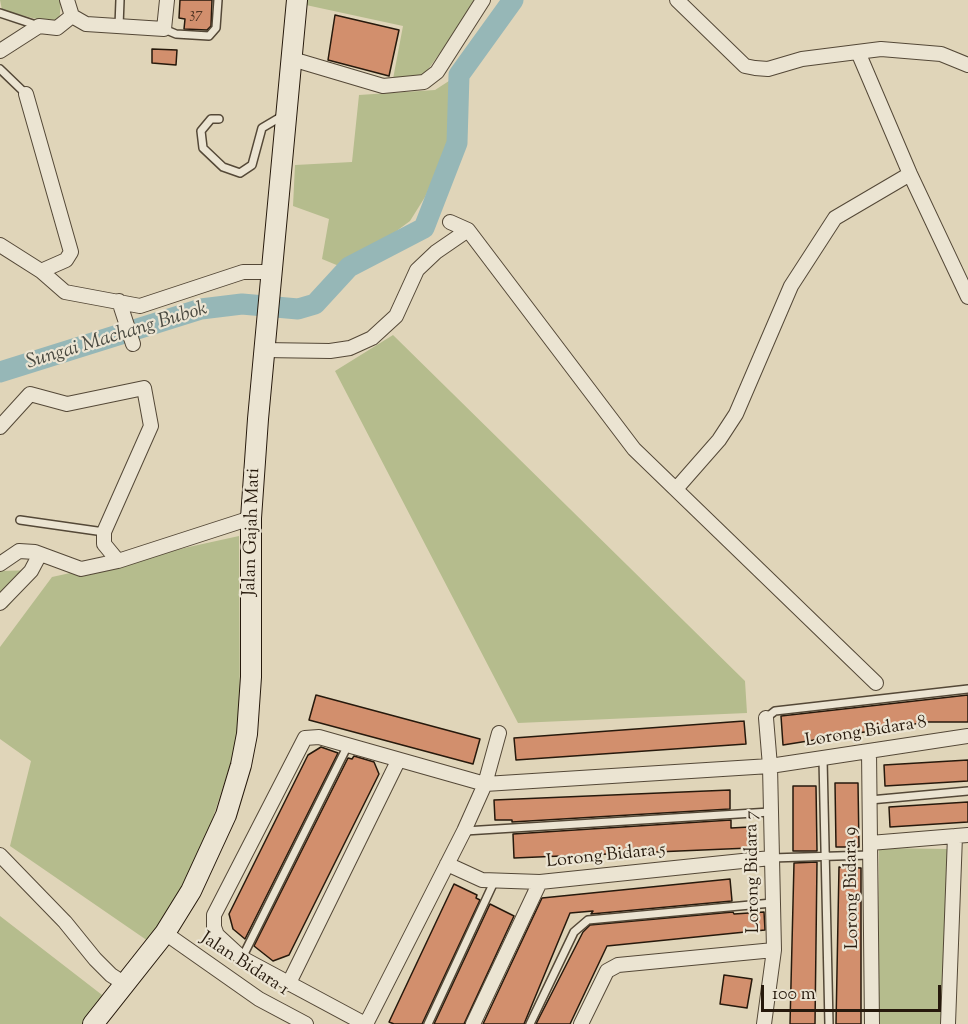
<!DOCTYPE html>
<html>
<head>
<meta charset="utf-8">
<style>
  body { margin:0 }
  #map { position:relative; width:968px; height:1024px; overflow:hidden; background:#e0d5b9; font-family:"Sorts Mill Goudy",serif }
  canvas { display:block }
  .scale { position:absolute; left:761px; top:985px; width:180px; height:27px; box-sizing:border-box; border:3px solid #26190c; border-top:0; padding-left:8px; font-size:18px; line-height:21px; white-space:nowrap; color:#26190c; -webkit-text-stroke:4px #ebe4d2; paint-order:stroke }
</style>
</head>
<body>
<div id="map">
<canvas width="968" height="1024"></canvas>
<div class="scale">100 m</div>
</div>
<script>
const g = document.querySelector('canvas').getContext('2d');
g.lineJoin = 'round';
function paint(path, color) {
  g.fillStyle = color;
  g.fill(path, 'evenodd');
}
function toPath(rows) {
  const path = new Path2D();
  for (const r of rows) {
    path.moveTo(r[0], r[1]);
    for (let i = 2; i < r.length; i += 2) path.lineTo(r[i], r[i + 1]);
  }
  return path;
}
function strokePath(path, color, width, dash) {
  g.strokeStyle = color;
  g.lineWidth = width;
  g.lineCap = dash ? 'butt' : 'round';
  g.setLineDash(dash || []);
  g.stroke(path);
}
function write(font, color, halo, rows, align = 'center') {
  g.font = font + ' "Sorts Mill Goudy",serif';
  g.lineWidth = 4.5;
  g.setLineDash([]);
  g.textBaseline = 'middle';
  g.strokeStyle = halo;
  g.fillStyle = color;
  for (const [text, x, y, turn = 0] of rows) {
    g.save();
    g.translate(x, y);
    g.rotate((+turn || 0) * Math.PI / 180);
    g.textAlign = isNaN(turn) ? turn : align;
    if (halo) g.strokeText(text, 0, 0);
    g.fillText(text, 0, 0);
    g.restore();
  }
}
paint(toPath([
  [0,0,61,0,59,25,2,10],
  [307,0,478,0,424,75,393,79,403,26,306,5],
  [452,79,448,145,425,197,410,221,379,244,339,266,322,259,329,219,293,206,295,165,352,162,359,95,435,90],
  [393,335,745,681,747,713,518,723,335,371],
  [239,536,240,734,209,830,179,893,148,941,10,846,31,761,0,739,0,647,52,577],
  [37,570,7,608,0,605,0,571],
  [879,848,948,849,944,1024,878,1024],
  [0,916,106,998,85,1024,0,1024]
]), '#b5bc8d');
strokePath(toPath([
  [0,372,201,309,242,304,298,309,315,304,349,267,424,228,457,143,459,75,513,0]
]), '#96b7b7', 21);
const building = toPath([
  [180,0,212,0,211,26,207,30,184,29,185,19,179,18,180,0],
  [335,15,399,30,389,76,328,60,335,15],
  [152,49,177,50,176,65,152,63,152,49],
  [316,695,480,739,473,764,309,720,316,695],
  [968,695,968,722,927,722,783,745,781,716,968,695],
  [744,721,746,744,516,760,514,738,744,721],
  [321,747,338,753,245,939,233,929,229,914,308,755,321,747],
  [354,756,374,762,379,774,289,955,273,961,254,946,348,758,352,759,354,756],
  [968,760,968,781,885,786,884,765,968,760],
  [835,783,858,783,859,847,836,847,835,783],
  [793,786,816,786,817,851,793,851,793,786],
  [730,790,730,809,512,822,512,820,495,820,494,800,730,790],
  [968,802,968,822,890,827,889,807,968,802],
  [731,820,731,828,749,827,750,848,514,858,513,834,731,820],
  [817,862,815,1024,790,1024,794,863,817,862],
  [839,867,861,868,861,1024,836,1024,839,867],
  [730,879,732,901,591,914,593,911,570,913,524,1024,483,1024,542,898,730,879],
  [454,884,477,895,476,898,480,900,422,1024,394,1024,389,1022,454,884],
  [490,904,514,916,464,1024,434,1024,490,904],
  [733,912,734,914,764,912,765,930,607,946,570,1024,536,1024,583,932,590,925,733,912],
  [724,975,752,979,747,1008,720,1004,724,975]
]);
paint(building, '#d28f6d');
strokePath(building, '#26190c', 1.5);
const service = toPath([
  [0,13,39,26],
  [119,26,120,0],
  [164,29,176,34,209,36,216,28,218,0],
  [0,69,26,94],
  [219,119,211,119,201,131,203,148,223,167,240,173,252,165,262,128,284,115],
  [20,520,104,532],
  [766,718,775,711,968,689],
  [823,759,829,1024],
  [870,800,968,791],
  [465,831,770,812],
  [771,858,870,855],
  [242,958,348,745],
  [428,1024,494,882],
  [530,1024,574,932,588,920,772,903]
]);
const minor = toPath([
  [67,0,72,16,86,24,164,29,167,0],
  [677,0,745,66,755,68,768,69,802,59,881,49,941,54,968,65],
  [0,51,39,26,57,28,72,16],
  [858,52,910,174,968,297],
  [292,59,383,86,424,82,437,72,483,0],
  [26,94,71,252,66,260,41,271],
  [450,222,468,230,634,449,876,683],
  [0,245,41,271,65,292,140,306,243,272,270,272],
  [119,301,133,344],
  [263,350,330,351,350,348,372,338,396,316,417,270,436,252,468,230],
  [0,427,30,394,67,404,144,388,151,426,104,532,104,544,118,561],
  [676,489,719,440,736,414,791,286,835,218,910,174],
  [0,564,19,551,35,552,81,569,118,561,251,518],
  [0,603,31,571,40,554],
  [869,751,872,1024],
  [870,843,968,835],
  [0,855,65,922,95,959,111,975,125,984],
  [447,864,482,880,540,882,771,858],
  [165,933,259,999,306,1024],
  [289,983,398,761],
  [365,1024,242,958,217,935,214,927,214,915,305,738,319,737,485,784,770,766,968,736],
  [366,1024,464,831,485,784,499,733],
  [473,1024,540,882],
  [581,1024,607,971,618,965,774,950],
  [764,1024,774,950,770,766,766,718],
  [948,1024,955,836]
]);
const secondary = toPath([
  [93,1024,165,933,191,891,226,815,241,765,247,734,251,677,251,518,258,419,297,0]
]);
strokePath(service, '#544837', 10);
strokePath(minor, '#544837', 16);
strokePath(secondary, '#26190c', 22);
strokePath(service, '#ebe4d2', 7);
strokePath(minor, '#ebe4d2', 14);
strokePath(secondary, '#ebe4d2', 20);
write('15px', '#513624', null, [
  ["37",196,15]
]);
write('18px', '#26190c', '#ebe4d2', [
  ["Jalan Gajah Mati",253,532,-88],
  ["Lorong Bidara 8",866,733,-9],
  ["Lorong Bidara 5",606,857,-6],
  ["Lorong Bidara 7",754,872,-91],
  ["Lorong Bidara 9",853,888,-91],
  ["Jalan Bidara 1",244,965,33]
]);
write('italic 20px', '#48483f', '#ebe4d2', [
  ["Sungai Machang Bubok",117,337,-17]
]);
</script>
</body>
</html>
